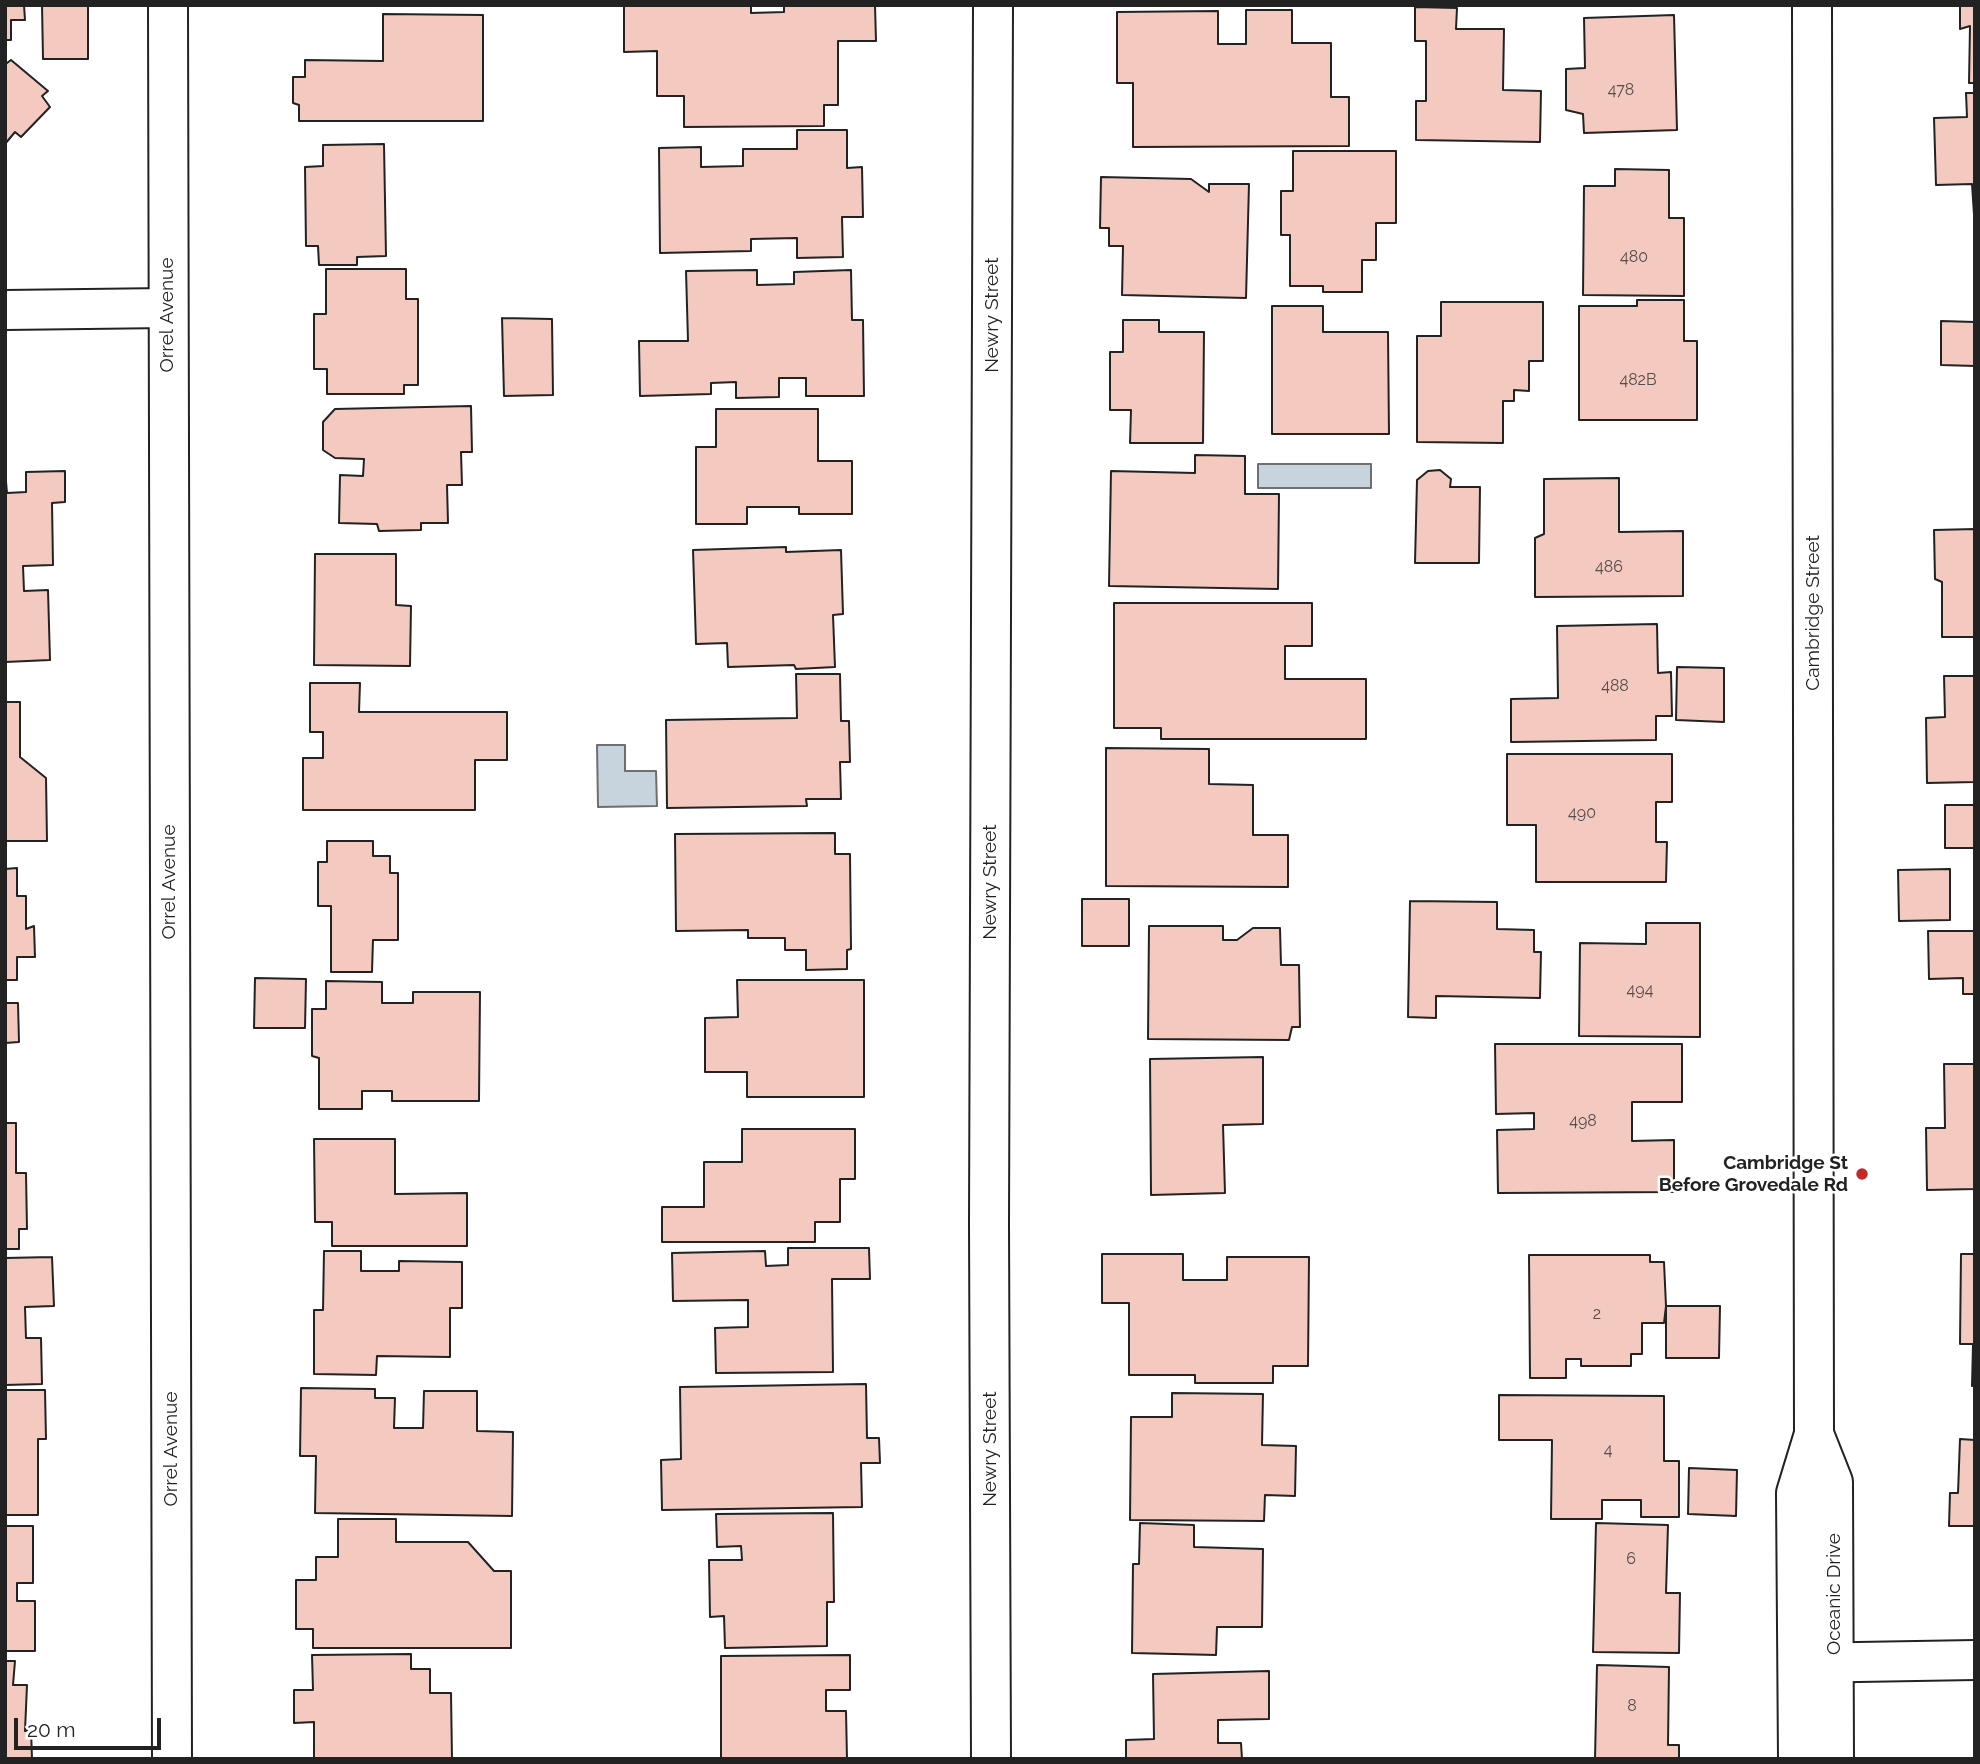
<!DOCTYPE html>
<html>
<head>
<meta charset="utf-8">
<style>
  body { margin:0 }
  #map { position:relative; width:1980px; height:1764px; overflow:hidden; background:#fff; font-family:Raleway,sans-serif }
  canvas { display:block }
  .frame { position:absolute; inset:0; border:7px solid #222; pointer-events:none }
  .scale { position:absolute; left:14px; top:1718px; width:147px; height:32px; box-sizing:border-box; border:4px solid #222; border-top:0; padding-left:9px; font-size:21px; line-height:24px; white-space:nowrap; color:#222; -webkit-text-stroke:5px #fff; paint-order:stroke }
</style>
</head>
<body>
<div id="map">
<canvas width="1980" height="1764"></canvas>
<div class="frame"></div>
<div class="scale">20 m</div>
</div>
<script>
const g = document.querySelector('canvas').getContext('2d');
g.lineJoin = 'round';
function paint(path, color) {
  g.fillStyle = color;
  g.fill(path, 'evenodd');
}
function toPath(rows) {
  const path = new Path2D();
  for (const r of rows) {
    path.moveTo(r[0], r[1]);
    for (let i = 2; i < r.length; i += 2) path.lineTo(r[i], r[i + 1]);
  }
  return path;
}
function strokePath(path, color, width, dash) {
  g.strokeStyle = color;
  g.lineWidth = width;
  g.lineCap = dash ? 'butt' : 'round';
  g.setLineDash(dash || []);
  g.stroke(path);
}
function write(font, color, halo, rows, align = 'center') {
  g.font = font + ' Raleway,sans-serif';
  g.lineWidth = 5;
  g.setLineDash([]);
  g.textBaseline = 'middle';
  g.strokeStyle = halo;
  g.fillStyle = color;
  for (const [text, x, y, turn = 0] of rows) {
    g.save();
    g.translate(x, y);
    g.rotate((+turn || 0) * Math.PI / 180);
    g.textAlign = isNaN(turn) ? turn : align;
    if (halo) g.strokeText(text, 0, 0);
    g.fillText(text, 0, 0);
    g.restore();
  }
}
const water = toPath([
  [1258,464,1371,464,1371,488,1258,488,1258,464],
  [597,745,625,745,625,771,656,771,657,806,598,807,597,745]
]);
paint(water, '#c7d3dd');
strokePath(water, '#6f6f6f', 2);
const building = toPath([
  [5,5,24,5,25,20,11,20,11,40,5,40,5,5],
  [42,5,88,5,88,59,43,59,42,5],
  [624,5,751,5,751,13,784,12,784,5,875,5,876,41,838,41,838,105,824,105,824,126,684,127,684,96,657,96,657,51,624,52,624,5],
  [1960,5,1975,5,1975,83,1969,83,1970,26,1960,29,1960,5],
  [1415,7,1457,8,1456,29,1504,29,1503,90,1541,91,1540,142,1416,140,1416,101,1426,101,1426,41,1415,41,1415,7],
  [1246,10,1292,10,1292,43,1331,43,1331,97,1349,97,1349,146,1133,147,1133,83,1117,83,1117,12,1218,11,1218,44,1246,44,1246,10],
  [383,14,483,15,483,121,299,121,299,105,293,103,293,77,305,77,305,60,383,61,383,14],
  [1674,15,1677,130,1584,133,1583,114,1566,110,1566,69,1585,68,1584,18,1674,15],
  [11,60,48,91,42,96,50,107,21,137,15,132,5,144,5,62,7,63,11,60],
  [1966,93,1975,93,1975,230,1972,184,1936,185,1934,118,1967,117,1966,93],
  [797,130,847,130,847,168,862,167,863,217,842,217,843,257,797,258,797,238,751,239,751,251,660,253,659,148,701,147,701,167,743,166,743,149,797,149,797,130],
  [384,144,386,256,357,257,357,265,319,265,318,246,306,246,305,167,323,166,323,145,384,144],
  [1293,151,1396,151,1396,223,1376,223,1376,260,1362,260,1362,292,1323,292,1323,286,1290,286,1290,235,1281,235,1281,191,1293,191,1293,151],
  [1615,169,1669,170,1669,218,1684,218,1684,296,1583,295,1584,186,1615,186,1615,169],
  [1101,177,1191,179,1209,192,1209,184,1249,184,1246,298,1122,295,1123,246,1109,246,1109,228,1100,228,1101,177],
  [326,269,406,269,406,299,418,299,418,385,404,385,404,394,327,394,327,369,314,369,314,314,326,314,326,269],
  [757,270,757,285,794,284,794,272,851,270,852,320,863,320,864,396,806,396,806,378,779,378,779,397,736,398,736,382,711,383,711,394,640,396,639,341,688,341,686,271,757,270],
  [1637,300,1684,300,1684,341,1697,341,1697,420,1579,420,1579,306,1637,306,1637,300],
  [1441,302,1543,302,1543,361,1529,361,1529,391,1514,390,1514,401,1503,401,1503,443,1417,442,1417,336,1441,336,1441,302],
  [1272,306,1323,306,1323,332,1388,332,1389,434,1272,434,1272,306],
  [502,318,552,319,553,395,504,396,502,318],
  [1123,320,1159,320,1159,332,1204,332,1203,443,1130,443,1131,410,1110,410,1110,352,1123,352,1123,320],
  [1941,321,1975,322,1975,366,1941,365,1941,321],
  [471,406,472,452,461,452,462,485,447,485,448,523,421,523,421,530,379,531,377,524,339,523,340,475,363,476,364,459,335,458,323,450,323,422,335,409,471,406],
  [716,409,818,409,818,461,852,461,852,514,799,514,799,507,747,507,747,524,696,524,696,447,716,447,716,409],
  [1195,455,1245,456,1245,494,1279,494,1278,589,1109,586,1111,471,1195,473,1195,455],
  [5,470,7,493,26,492,26,472,65,471,65,502,52,503,53,565,23,566,24,591,48,590,50,660,5,662,5,470],
  [1440,470,1451,479,1450,487,1480,487,1479,563,1415,563,1417,480,1428,471,1440,470],
  [1619,478,1619,532,1683,531,1683,596,1535,597,1535,538,1544,534,1544,479,1619,478],
  [1975,529,1975,637,1942,637,1942,582,1935,579,1934,530,1975,529],
  [786,547,786,552,841,550,843,614,833,615,835,667,796,669,794,665,728,667,727,643,696,644,693,550,786,547],
  [315,554,396,554,396,605,411,606,410,666,314,665,315,554],
  [1114,603,1312,603,1312,646,1285,646,1285,679,1366,679,1366,739,1161,739,1161,728,1114,728,1114,603],
  [1657,624,1658,673,1671,672,1672,716,1656,716,1656,740,1511,742,1511,699,1558,698,1557,626,1657,624],
  [1677,667,1724,668,1724,722,1676,720,1677,667],
  [796,674,840,674,841,721,849,721,850,762,840,762,841,799,806,799,807,806,667,808,666,720,797,718,796,674],
  [1944,676,1975,676,1975,782,1927,783,1926,718,1945,717,1944,676],
  [310,683,360,683,359,712,507,712,507,760,475,760,475,810,303,810,303,758,323,758,323,732,310,732,310,683],
  [5,702,20,702,20,757,46,778,47,841,5,841,5,702],
  [1106,748,1209,749,1209,784,1253,785,1253,835,1288,835,1288,887,1106,886,1106,748],
  [1507,754,1672,754,1672,802,1656,802,1656,842,1667,842,1666,882,1536,882,1536,825,1507,825,1507,754],
  [1945,805,1975,805,1975,848,1945,848,1945,805],
  [835,833,835,854,850,854,851,949,847,950,847,969,806,970,806,950,785,950,785,938,748,938,748,930,676,931,675,834,835,833],
  [327,841,373,841,373,856,390,856,390,873,398,873,398,940,373,940,372,972,331,972,331,906,318,906,318,862,327,862,327,841],
  [17,868,17,896,26,896,26,929,34,926,35,957,17,957,17,980,5,980,5,869,17,868],
  [1950,869,1950,920,1899,921,1898,870,1950,869],
  [1082,899,1129,899,1129,946,1082,946,1082,899],
  [1410,901,1497,902,1497,929,1534,930,1534,952,1541,952,1540,998,1436,996,1436,1018,1408,1017,1410,901],
  [1646,923,1700,923,1700,1037,1579,1036,1580,943,1646,944,1646,923],
  [1149,926,1223,926,1223,940,1237,940,1253,928,1280,928,1281,965,1299,965,1300,1027,1292,1027,1289,1040,1148,1039,1149,926],
  [1928,931,1975,931,1975,994,1963,994,1963,978,1929,979,1928,931],
  [255,978,306,979,305,1028,254,1028,255,978],
  [737,980,864,980,864,1097,747,1097,747,1072,705,1072,705,1018,738,1017,737,980],
  [326,981,382,982,382,1003,413,1003,413,992,480,992,479,1101,392,1101,392,1091,362,1091,362,1109,319,1109,319,1058,312,1056,312,1009,326,1009,326,981],
  [5,1003,18,1003,19,1042,5,1043,5,1003],
  [1495,1044,1682,1044,1682,1102,1632,1102,1632,1141,1674,1140,1674,1192,1498,1193,1497,1130,1534,1129,1534,1113,1496,1114,1495,1044],
  [1263,1057,1263,1124,1223,1125,1225,1193,1151,1195,1150,1059,1263,1057],
  [1944,1064,1975,1064,1975,1189,1927,1190,1926,1128,1945,1128,1944,1064],
  [5,1123,16,1123,16,1173,26,1173,27,1229,19,1229,19,1249,5,1249,5,1123],
  [742,1129,855,1129,855,1179,840,1179,840,1222,815,1222,815,1242,662,1242,662,1207,704,1207,704,1162,742,1162,742,1129],
  [314,1139,395,1139,395,1194,467,1193,467,1246,332,1246,332,1222,315,1222,314,1139],
  [788,1248,869,1248,870,1279,832,1279,833,1372,716,1373,715,1328,748,1327,748,1300,673,1301,672,1253,765,1251,766,1266,788,1265,788,1248],
  [324,1251,361,1251,361,1271,399,1271,399,1261,462,1262,462,1308,450,1308,450,1357,377,1356,376,1375,314,1374,314,1310,323,1310,324,1251],
  [1102,1254,1183,1254,1183,1280,1227,1280,1227,1257,1309,1257,1308,1366,1273,1366,1273,1383,1195,1383,1195,1375,1129,1375,1129,1303,1102,1303,1102,1254],
  [1961,1254,1975,1254,1975,1386,1972,1386,1973,1344,1960,1344,1961,1254],
  [1529,1255,1650,1255,1650,1262,1664,1262,1666,1306,1664,1323,1642,1323,1642,1354,1631,1354,1631,1366,1581,1366,1581,1359,1566,1359,1566,1378,1530,1378,1529,1255],
  [52,1257,54,1306,25,1307,26,1338,41,1338,42,1384,5,1385,5,1258,52,1257],
  [1666,1306,1720,1306,1719,1358,1666,1358,1666,1306],
  [866,1384,867,1438,879,1438,880,1463,861,1463,862,1507,662,1510,661,1460,681,1459,680,1387,866,1384],
  [301,1388,375,1389,375,1398,395,1398,394,1428,423,1428,424,1391,477,1391,477,1431,513,1432,512,1516,315,1513,316,1456,300,1456,301,1388],
  [5,1390,45,1390,46,1439,38,1439,38,1515,5,1515,5,1390],
  [1172,1393,1263,1394,1262,1445,1296,1446,1295,1496,1265,1495,1264,1521,1130,1520,1131,1417,1172,1417,1172,1393],
  [1499,1395,1664,1396,1664,1461,1679,1461,1679,1517,1641,1517,1641,1500,1602,1500,1602,1519,1551,1519,1552,1440,1499,1440,1499,1395],
  [1960,1439,1975,1440,1975,1526,1949,1526,1950,1493,1958,1493,1960,1439],
  [1689,1468,1737,1470,1736,1516,1688,1514,1689,1468],
  [833,1513,834,1602,827,1602,827,1646,725,1648,724,1616,710,1617,709,1560,742,1560,741,1546,717,1547,716,1514,833,1513],
  [338,1519,396,1519,396,1542,468,1542,494,1571,511,1571,511,1648,313,1648,313,1629,296,1629,296,1580,316,1580,316,1557,338,1557,338,1519],
  [1140,1523,1194,1525,1194,1547,1263,1549,1262,1627,1217,1627,1216,1655,1132,1653,1133,1564,1139,1564,1140,1523],
  [1596,1523,1668,1525,1666,1593,1680,1593,1679,1653,1593,1652,1596,1523],
  [5,1526,33,1526,33,1583,17,1583,17,1601,35,1601,35,1651,5,1651,5,1526],
  [411,1654,411,1669,430,1669,430,1693,451,1693,452,1759,314,1759,314,1722,294,1723,294,1690,313,1690,312,1655,411,1654],
  [850,1655,850,1690,826,1690,826,1711,846,1711,847,1759,721,1759,721,1656,850,1655],
  [5,1661,15,1661,13,1685,27,1685,25,1731,31,1729,32,1759,5,1759,5,1661],
  [1597,1665,1669,1667,1668,1745,1679,1745,1679,1759,1595,1759,1597,1665],
  [1269,1671,1269,1719,1218,1720,1218,1743,1241,1743,1242,1759,1126,1759,1126,1740,1154,1739,1153,1674,1269,1671]
]);
paint(building, '#f3c9c0');
strokePath(building, '#222', 2);
const minor = toPath([
  [168,5,172,1759],
  [5,310,167,308],
  [1799,1663,1975,1660],
  [991,1759,989,1223,993,5]
]);
const primary = toPath([
  [1814,1434,1833,1482,1834,1759],
  [1798,1759,1796,1493,1814,1434,1812,5]
]);
strokePath(minor, '#222', 42);
strokePath(primary, '#222', 42);
strokePath(minor, '#fff', 38);
strokePath(primary, '#fff', 38);
for (const [x, y, r, color] of [
  [1862,1174,7,"#c62828"]
]) {
  const dot = new Path2D();
  dot.arc(x, y, r, 0, 2 * Math.PI);
  g.fillStyle = color;
  g.fill(dot);
  strokePath(dot, '#fff', 2.5);
}
write('16px', '#564c4a', null, [
  ["478",1621,90],
  ["480",1634,257],
  ["482B",1638,380],
  ["486",1609,567],
  ["488",1615,686],
  ["490",1582,813],
  ["494",1640,990],
  ["498",1583,1121],
  ["2",1597,1314],
  ["4",1608,1450],
  ["6",1631,1559],
  ["8",1632,1706]
]);
write('19px', '#222', '#fff', [
  ["Orrel Avenue",167,315,-90],
  ["Newry Street",992,315,-90],
  ["Cambridge Street",1813,613,-90],
  ["Orrel Avenue",169,882,-90],
  ["Newry Street",990,882,-90],
  ["Orrel Avenue",171,1449,-90],
  ["Newry Street",990,1449,-90],
  ["Oceanic Drive",1834,1594,-90]
]);
write('bold 19px', '#222', '#fff', [
  ["Cambridge St",1848,1163],
  ["Before Grovedale Rd",1848,1185]
], 'right');
</script>
</body>
</html>
